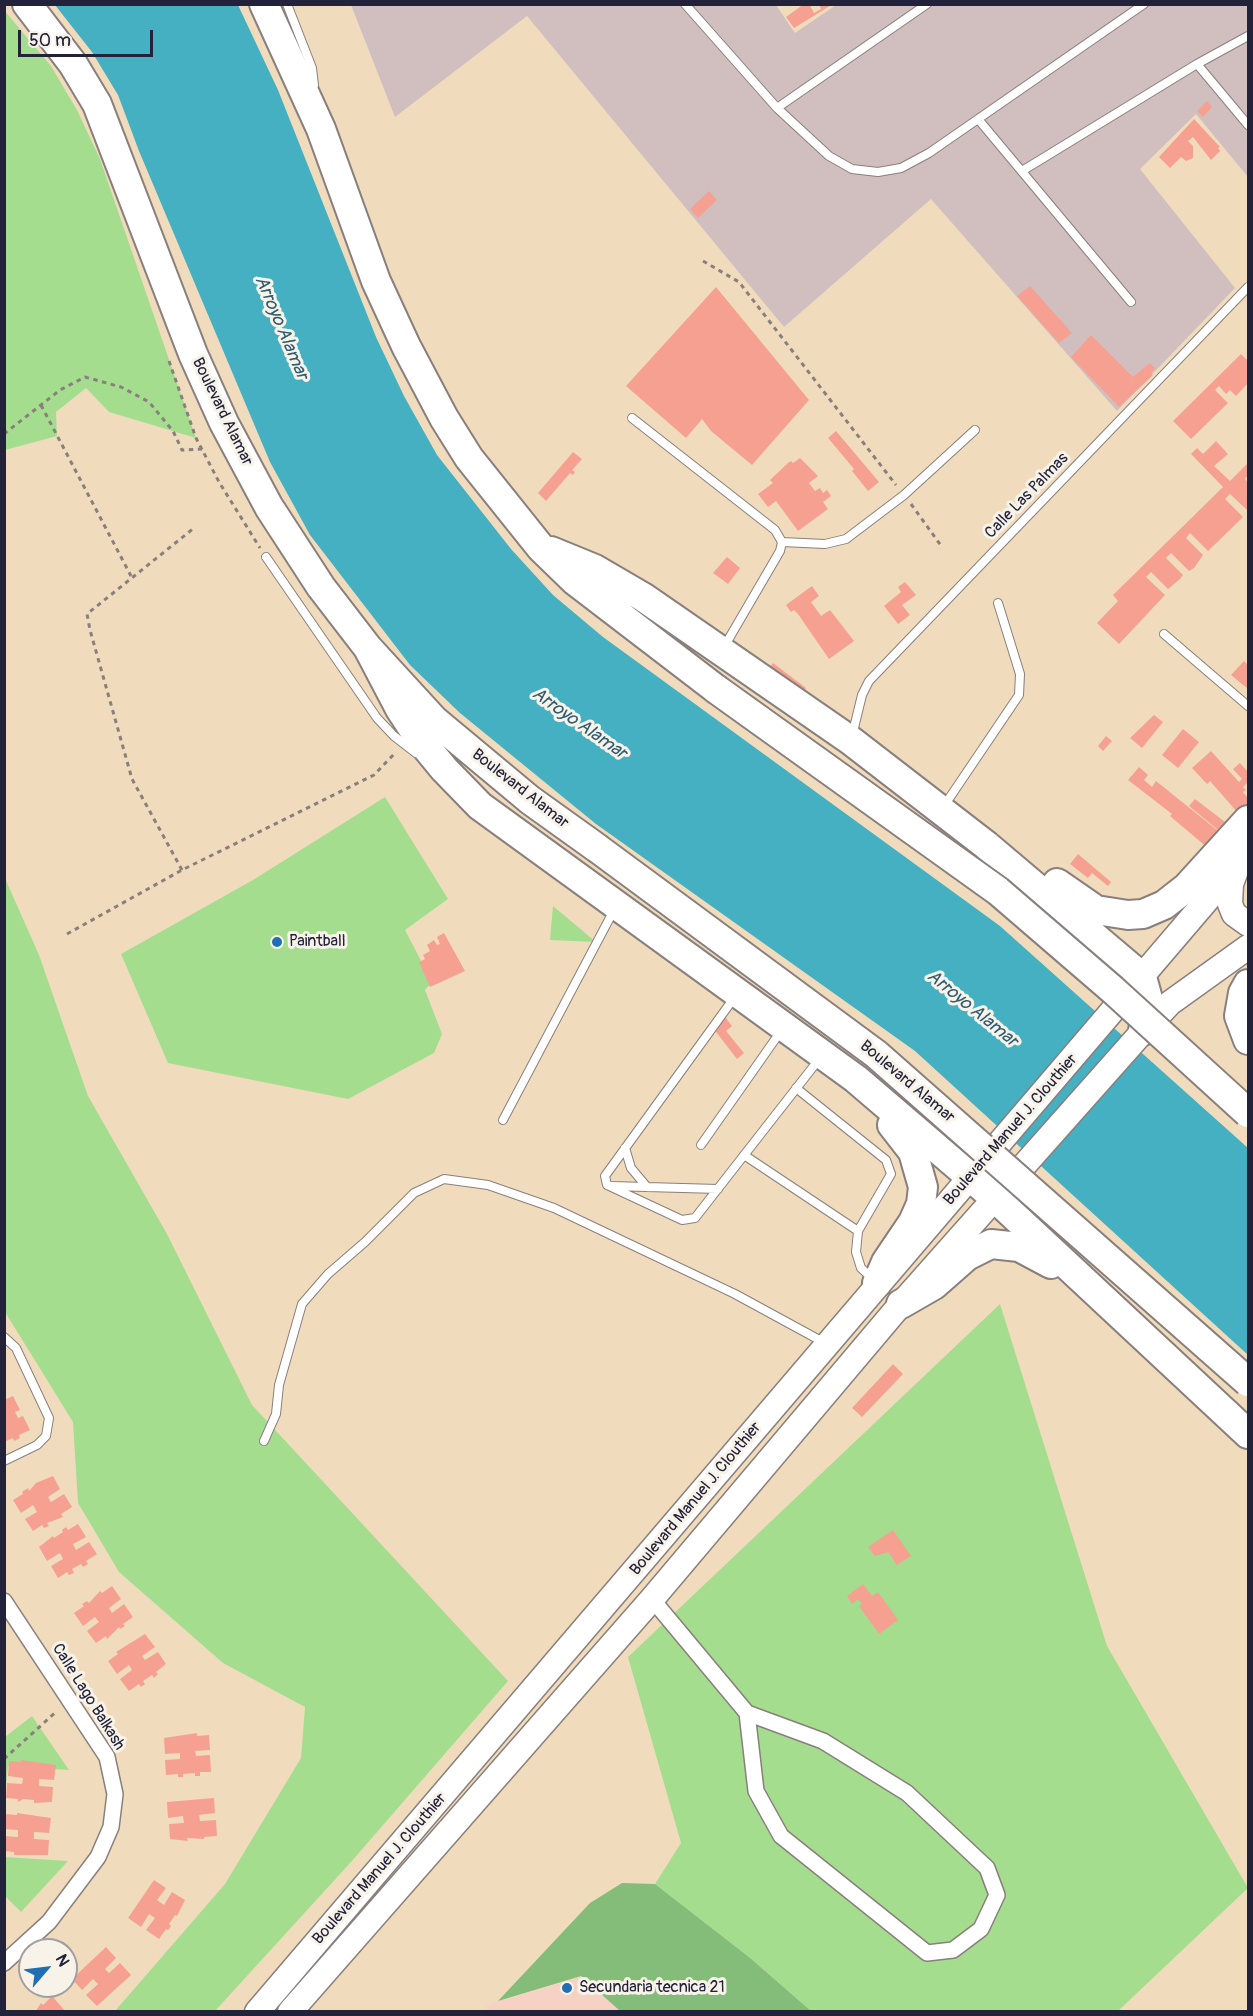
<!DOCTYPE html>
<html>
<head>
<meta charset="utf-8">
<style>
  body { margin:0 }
  #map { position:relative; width:1253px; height:2016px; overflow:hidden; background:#f0dcbd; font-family:Pangolin,sans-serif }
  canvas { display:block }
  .frame { position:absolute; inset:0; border:6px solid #22223b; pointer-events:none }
  .north { position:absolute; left:18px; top:1938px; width:60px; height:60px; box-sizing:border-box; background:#f7f3e8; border:2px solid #a29fa3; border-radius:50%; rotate:62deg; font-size:16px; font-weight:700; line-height:24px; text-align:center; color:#22223b }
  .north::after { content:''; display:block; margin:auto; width:21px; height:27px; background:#1f6fb2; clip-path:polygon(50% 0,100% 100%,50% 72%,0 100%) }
  .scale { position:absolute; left:18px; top:30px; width:135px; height:27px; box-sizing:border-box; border:3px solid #22223b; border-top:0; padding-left:8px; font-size:18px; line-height:21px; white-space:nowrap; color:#22223b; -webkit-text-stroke:4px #f7f3e8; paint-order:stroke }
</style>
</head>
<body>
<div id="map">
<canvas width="1253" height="2016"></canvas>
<div class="frame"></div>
<div class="north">N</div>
<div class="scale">50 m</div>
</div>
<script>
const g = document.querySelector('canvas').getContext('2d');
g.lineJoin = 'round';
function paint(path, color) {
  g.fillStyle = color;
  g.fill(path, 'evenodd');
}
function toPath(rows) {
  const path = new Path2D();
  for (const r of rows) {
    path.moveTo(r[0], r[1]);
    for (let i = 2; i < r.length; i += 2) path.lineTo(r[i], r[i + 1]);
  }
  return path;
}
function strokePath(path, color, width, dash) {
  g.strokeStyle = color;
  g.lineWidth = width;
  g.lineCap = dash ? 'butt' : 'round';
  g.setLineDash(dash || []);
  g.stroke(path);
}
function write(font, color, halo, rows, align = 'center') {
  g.font = font + ' Pangolin,sans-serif';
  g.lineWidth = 6;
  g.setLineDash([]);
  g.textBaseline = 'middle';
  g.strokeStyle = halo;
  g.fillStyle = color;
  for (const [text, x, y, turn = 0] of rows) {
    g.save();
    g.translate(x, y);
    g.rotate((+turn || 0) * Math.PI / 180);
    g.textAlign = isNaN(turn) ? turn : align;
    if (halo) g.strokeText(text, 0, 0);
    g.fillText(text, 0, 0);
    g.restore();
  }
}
paint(toPath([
  [581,1976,620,2011,476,2012,498,2001]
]), '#f6d2c5');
paint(toPath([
  [351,5,776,5,795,33,836,5,1248,5,1248,177,1196,114,1140,169,1235,288,1117,411,931,199,784,327,527,16,395,117]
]), '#d1bfbf');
paint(toPath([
  [4,10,51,66,77,110,100,159,196,438,109,412,86,388,56,412,57,436,5,450],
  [385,797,448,899,405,930,432,982,425,990,442,1034,434,1053,348,1099,168,1063,121,954,253,880],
  [4,876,39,955,88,1096,167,1234,252,1405,508,1681,351,1862,215,2011,115,2011,225,1884,301,1758,305,1707,223,1663,119,1572,78,1503,73,1422,5,1312],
  [553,906,596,942,550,940],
  [1000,1304,1107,1646,1248,1888,1118,2011,811,2011,749,1957,655,1884,681,1843,628,1657],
  [32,1716,69,1770,8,1766,5,1797,5,1737],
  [4,1857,5,1857,68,1861,21,1912,5,1896]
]), '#a5dd8f');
paint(toPath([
  [622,1883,655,1884,749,1957,811,2011,620,2011,581,1976,498,2001,590,1903]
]), '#84bc7a');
paint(toPath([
  [55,5,238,5,278,90,376,337,404,396,437,455,511,549,553,595,603,637,1000,926,1248,1148,1248,1355,915,1051,596,824,460,713,410,665,310,535,270,462,139,151,118,95,92,52]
]), '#44b0c2');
paint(toPath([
  [804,4,809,4,814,13,821,9,819,4,833,4,794,28,786,17],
  [1207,101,1212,107,1203,117,1197,111],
  [1194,119,1220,147,1218,148,1220,151,1211,160,1193,137,1188,141,1193,146,1193,158,1186,161,1181,157,1170,168,1159,157],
  [709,191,717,200,698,218,690,209],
  [1030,286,1072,333,1059,343,1017,296],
  [716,287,809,400,752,465,711,431,702,419,686,438,626,386],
  [1091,335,1133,377,1150,363,1155,368,1151,373,1153,375,1119,407,1071,357],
  [1241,354,1248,361,1248,383,1236,396,1230,390,1226,394,1219,386,1215,390,1228,403,1191,439,1173,421],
  [836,431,879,482,868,491,852,471,854,469,828,438],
  [1216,441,1228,454,1214,466,1230,481,1248,463,1248,475,1245,479,1248,483,1248,511,1230,494,1225,499,1243,517,1208,551,1190,533,1186,538,1203,555,1194,568,1189,571,1171,553,1166,558,1183,575,1180,579,1168,589,1151,572,1146,577,1165,595,1119,644,1097,623,1118,601,1113,595,1223,487,1191,454,1197,448,1203,454],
  [573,452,582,459,572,470,575,472,573,475,570,473,546,501,538,493],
  [800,458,818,476,809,483,815,491,820,488,823,493,827,490,831,496,823,502,828,509,798,531,776,501,768,507,758,494,773,483,770,480,788,463,791,461,793,463],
  [727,557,740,568,728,584,713,573],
  [905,582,916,595,902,605,910,615,898,624,884,606,901,592,898,587],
  [812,586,819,596,811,602,821,616,830,610,854,641,829,659,798,614,794,610,791,612,786,605],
  [1244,661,1248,665,1248,689,1231,675],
  [773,663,806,688,803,693,765,674],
  [1154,715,1163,722,1142,748,1130,738],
  [1183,729,1199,742,1178,768,1162,755],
  [1106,736,1112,741,1103,751,1098,746],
  [1211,751,1239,782,1242,779,1233,769,1240,763,1248,772,1248,782,1243,787,1246,790,1243,792,1248,798,1248,808,1238,813,1210,781,1207,784,1192,768],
  [1139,767,1148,775,1144,780,1152,787,1156,781,1222,834,1209,849,1170,816,1172,814,1128,780],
  [1195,799,1229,825,1223,834,1189,806],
  [1078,854,1111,882,1108,886,1092,873,1088,878,1070,864],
  [444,933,465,971,430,987,419,962,425,959,423,955,430,951,427,945,434,940,437,945,440,944,437,937],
  [725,1017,732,1026,726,1031,744,1053,737,1059,713,1028],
  [893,1364,903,1374,862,1417,852,1408],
  [13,1396,20,1410,15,1412,18,1418,23,1416,30,1430,19,1435,20,1438,14,1441,13,1438,4,1442,4,1400],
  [53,1476,60,1489,48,1497,51,1502,64,1494,72,1507,61,1514,63,1517,47,1523,49,1526,44,1528,42,1525,33,1531,25,1519,37,1512,33,1505,21,1513,13,1500,23,1494,22,1492,28,1488,29,1491,36,1483],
  [78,1524,86,1537,73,1544,76,1550,89,1542,97,1554,86,1561,88,1564,83,1567,81,1564,72,1569,74,1573,69,1575,67,1572,58,1578,51,1566,63,1559,60,1553,47,1561,39,1547,53,1536,54,1538,63,1532,62,1530,66,1527,68,1530],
  [893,1530,911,1556,897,1565,888,1552,875,1556,868,1547],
  [863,1584,872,1596,878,1592,898,1620,879,1634,859,1606,862,1604,858,1599,852,1604,847,1596],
  [112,1586,121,1599,109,1608,112,1613,124,1604,133,1617,123,1624,125,1626,120,1629,119,1627,107,1639,106,1636,96,1643,87,1631,99,1622,95,1617,83,1626,74,1613,84,1606,82,1604,87,1601,89,1603,100,1591,102,1593],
  [145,1634,155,1647,142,1656,145,1660,158,1652,166,1664,156,1672,158,1674,154,1678,152,1675,143,1681,145,1684,141,1687,139,1684,129,1691,120,1679,132,1670,129,1665,117,1674,108,1661,118,1654,116,1652],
  [197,1733,197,1736,209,1735,210,1750,195,1751,196,1756,210,1755,211,1772,200,1772,200,1776,195,1776,195,1773,183,1774,183,1777,178,1777,178,1774,166,1775,165,1760,180,1759,180,1753,165,1754,164,1738],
  [21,1760,56,1765,54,1780,39,1779,39,1786,53,1787,52,1802,34,1803,34,1800,23,1799,18,1802,18,1799,6,1798,7,1783,22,1784,23,1778,8,1776,9,1761,21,1762],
  [214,1798,215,1813,199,1815,200,1821,216,1820,217,1836,204,1837,204,1839,187,1838,188,1841,170,1839,169,1824,184,1823,183,1816,168,1818,167,1802],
  [17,1813,51,1818,49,1833,34,1832,34,1839,49,1840,48,1855,14,1855,14,1852,4,1851,4,1836,18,1837,18,1830,4,1829,4,1814,17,1815],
  [154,1880,166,1888,157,1900,164,1905,172,1892,185,1900,177,1916,175,1915,169,1924,171,1926,168,1930,166,1929,159,1939,146,1930,155,1918,149,1914,141,1927,128,1918],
  [106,1947,116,1958,105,1969,109,1973,120,1963,131,1975,97,2006,86,1995,98,1984,93,1979,82,1990,72,1979],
  [52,1996,66,2012,35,2012,41,2003,43,2005]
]), '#f6a091');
const lane = toPath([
  [287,4,312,68,314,85],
  [685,4,777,108,829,156,852,169,878,172,901,168,929,153,1144,4],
  [1197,64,1248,125],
  [777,108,927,4],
  [978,119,1131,302],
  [1022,171,1197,64,1248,36],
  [632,418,775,530,782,542,780,551,724,647],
  [782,542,825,544,846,539,904,495,975,430],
  [266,557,377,718,394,736,416,753],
  [1164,634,1248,706],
  [852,736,862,695,869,681,1248,287],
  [944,806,1019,695,1020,674,998,603],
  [734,998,605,1176,607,1185,682,1220,695,1218,820,1058],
  [796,1088,886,1160,891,1174,858,1231],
  [503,1120,614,910],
  [701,1145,781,1031],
  [625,1148,631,1168,647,1187],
  [744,1155,858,1231,856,1252,861,1268,872,1278],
  [611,1186,718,1189],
  [4,1337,16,1348,49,1418,46,1436,37,1445,4,1461],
  [264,1441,276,1414,279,1385,302,1304,328,1274,365,1242,414,1193,444,1179,488,1185,554,1208,735,1294,825,1343]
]);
const street = toPath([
  [652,1599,747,1713,823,1741,907,1793,987,1868,997,1895,981,1929,953,1950,927,1953,781,1836,756,1791,747,1713],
  [4,1601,107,1757,115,1794,111,1827,98,1857,49,1922,4,1963]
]);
const primary = toPath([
  [1237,868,1231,884,1230,904,1234,914,1248,924],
  [257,2012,1248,852],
  [290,2012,652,1599,901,1304,1137,1038,1170,1003,1248,947]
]);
const highway = toPath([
  [27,4,73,64,97,104,193,354,224,423,269,507,321,587,368,648,434,720,530,800,597,848],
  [264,4,321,129,376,281,406,346,444,418,469,458,541,548,575,581,716,689],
  [551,551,595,569,643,597,850,740,986,845,1142,977,1148,999,1143,1031],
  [368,648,400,709,421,741,444,769,480,806,856,1079,995,1198,1248,1434],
  [1057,883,1096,910,1128,915,1143,914,1164,905,1187,887,1248,820],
  [1248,984,1243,993,1239,1016,1248,1040],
  [877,1283,886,1262,913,1222,921,1204,923,1187,913,1152,892,1125],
  [901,1304,934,1285,967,1256,991,1244,1019,1247,1051,1264]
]);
strokePath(lane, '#897f7c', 10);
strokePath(street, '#897f7c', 18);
strokePath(primary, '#897f7c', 27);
strokePath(highway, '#897f7c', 32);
strokePath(toPath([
  [703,261,739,282,896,485],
  [169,361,196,438,219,482,260,548],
  [41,405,131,576],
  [4,434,60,390,85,377,121,387,149,402,173,431,182,450,202,449],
  [911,504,942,547],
  [182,870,132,779,90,630,87,614,194,528],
  [67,934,182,870,374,775,396,752],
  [4,1759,57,1711]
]), '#897f7c', 3, [4.5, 4.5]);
strokePath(lane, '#fff', 8);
strokePath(street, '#fff', 15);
strokePath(primary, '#fff', 24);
strokePath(highway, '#fff', 28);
const highwayBridge = toPath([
  [716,689,998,891,1113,990,1248,1113],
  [597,848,876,1054,1248,1382]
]);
strokePath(highwayBridge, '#897f7c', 32, []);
strokePath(highwayBridge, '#fff', 28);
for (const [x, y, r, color] of [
  [277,942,6,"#1f6fb2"],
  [567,1988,6,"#1f6fb2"]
]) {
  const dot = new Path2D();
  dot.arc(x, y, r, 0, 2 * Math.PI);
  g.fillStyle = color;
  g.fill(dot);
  strokePath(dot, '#f7f3e8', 2);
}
write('16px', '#22223b', '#f7f3e8', [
  ["Boulevard Alamar",222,412,64],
  ["Calle Las Palmas",1027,496,-46],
  ["Boulevard Alamar",520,789,38],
  ["Boulevard Alamar",907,1082,40],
  ["Boulevard Manuel J. Clouthier",1011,1130,-49],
  ["Boulevard Manuel J. Clouthier",696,1499,-50],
  ["Calle Lago Balkash",88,1697,58],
  ["Boulevard Manuel J. Clouthier",380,1869,-49]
]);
write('16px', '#22223b', '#f7f3e8', [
  ["Paintball",289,942],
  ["Secundaria tecnica 21",579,1988]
], 'left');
write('italic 18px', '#305b71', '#f7f3e8', [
  ["Arroyo Alamar",281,328,67],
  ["Arroyo Alamar",579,724,35],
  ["Arroyo Alamar",972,1009,39]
]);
</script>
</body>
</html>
